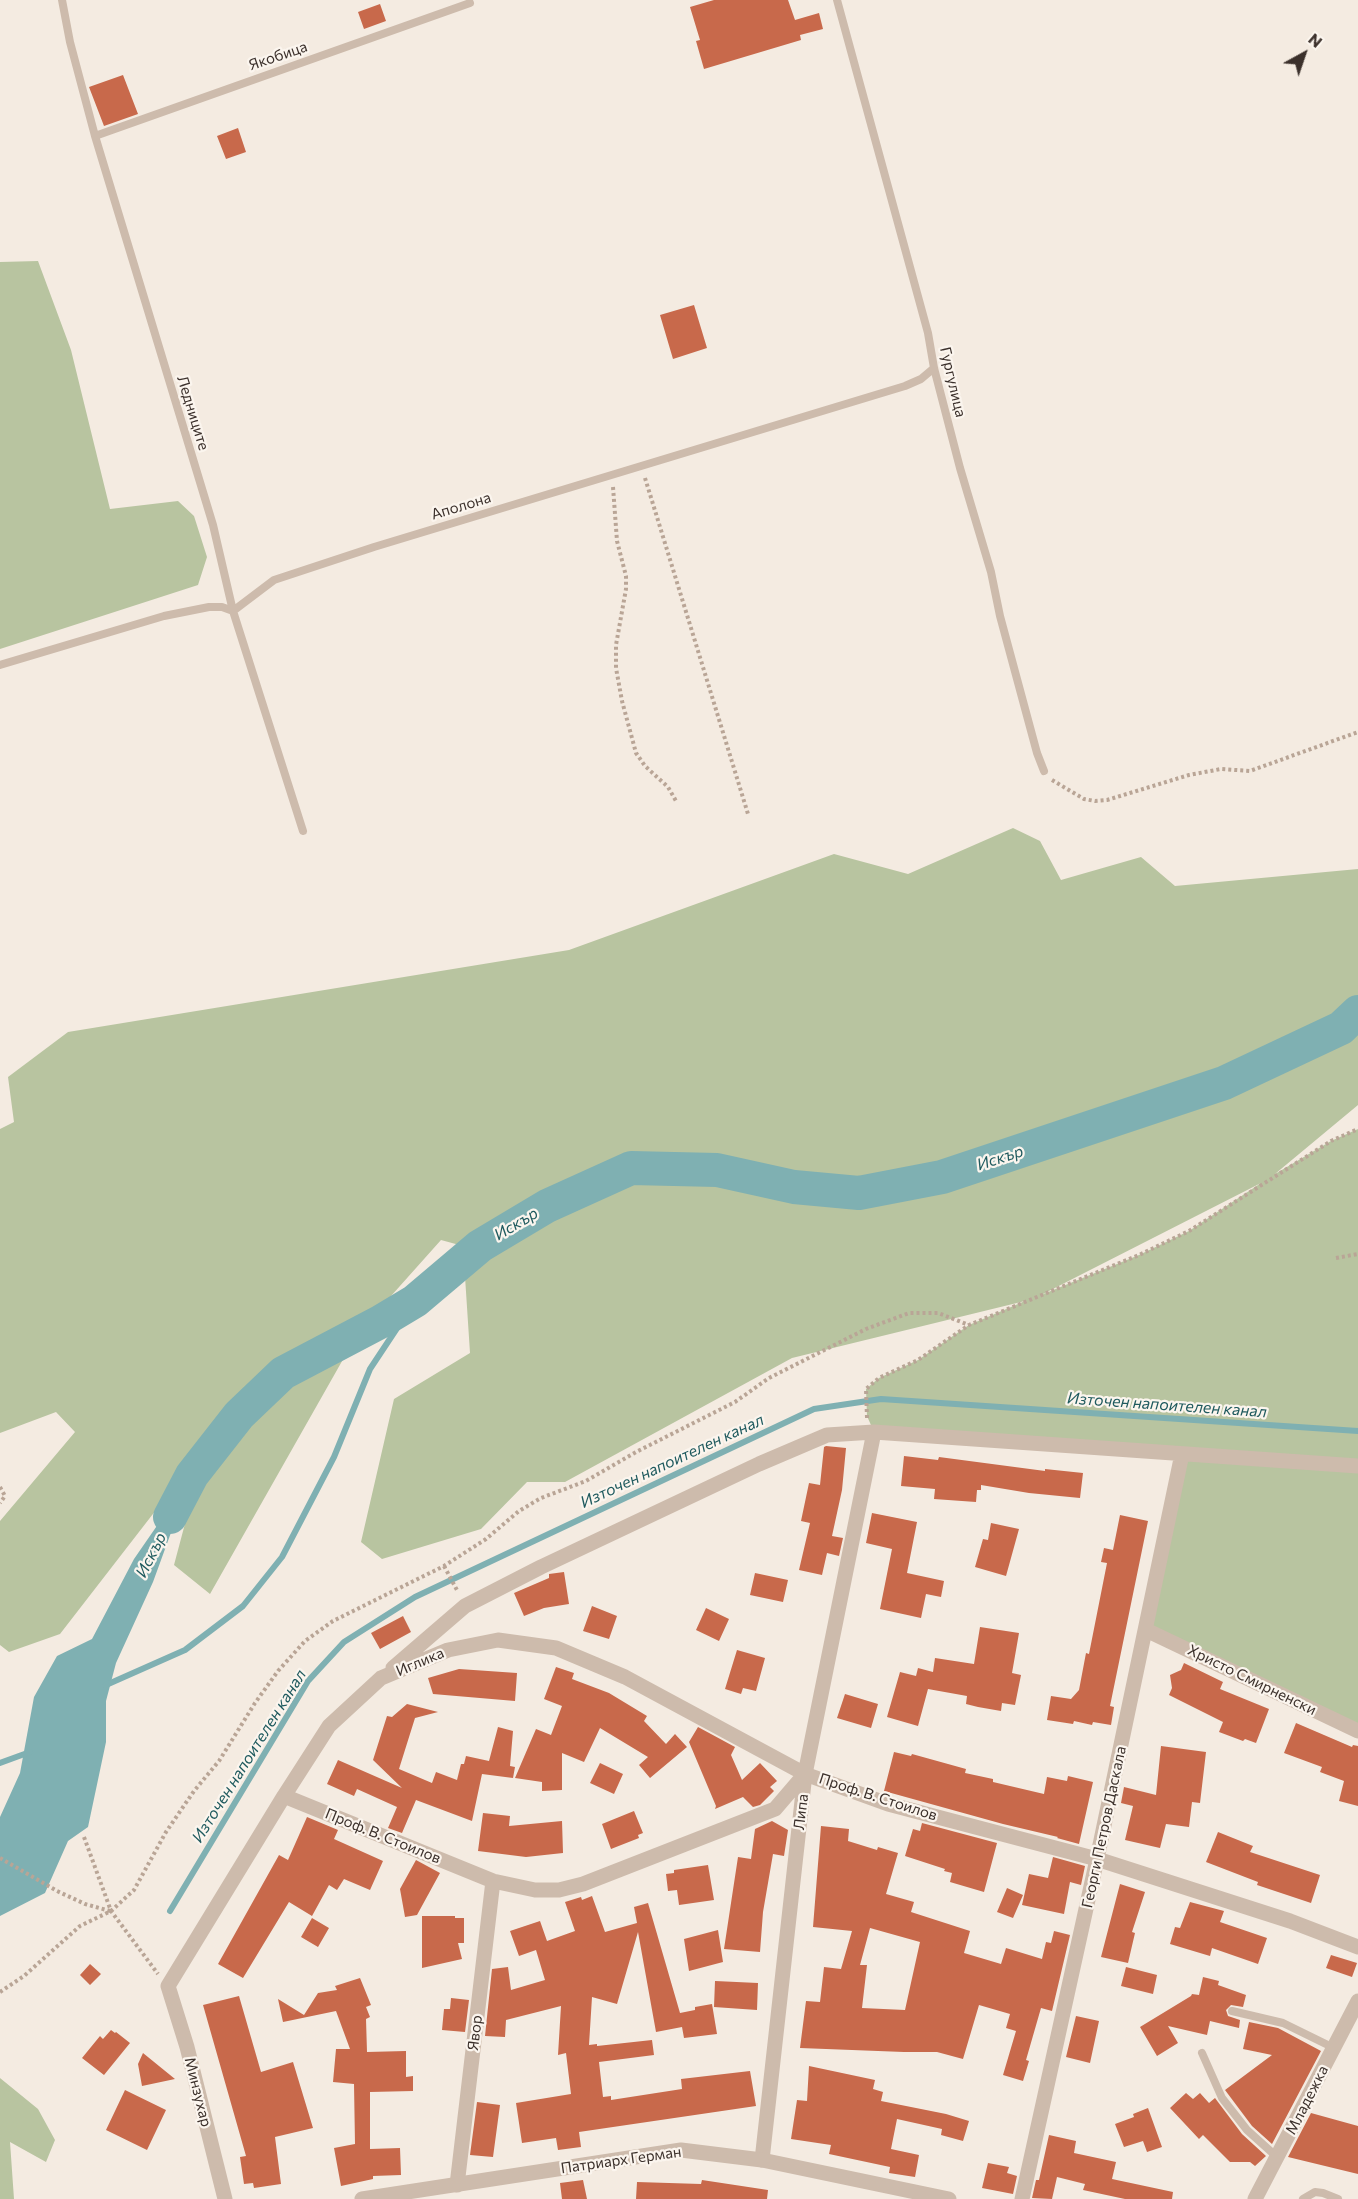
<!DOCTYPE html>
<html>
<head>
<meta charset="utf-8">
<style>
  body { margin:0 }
  #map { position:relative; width:1358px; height:2199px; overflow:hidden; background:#f4ebe1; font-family:Commissioner,sans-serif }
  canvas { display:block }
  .north { position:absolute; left:1274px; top:24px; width:60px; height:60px; -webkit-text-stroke:4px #fbf5ee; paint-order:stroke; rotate:40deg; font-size:16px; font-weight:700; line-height:24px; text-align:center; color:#3b302b }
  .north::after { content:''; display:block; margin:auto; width:21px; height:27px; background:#3b302b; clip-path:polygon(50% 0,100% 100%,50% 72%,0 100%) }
</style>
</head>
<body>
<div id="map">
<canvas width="1358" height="2199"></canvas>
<div class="north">N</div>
</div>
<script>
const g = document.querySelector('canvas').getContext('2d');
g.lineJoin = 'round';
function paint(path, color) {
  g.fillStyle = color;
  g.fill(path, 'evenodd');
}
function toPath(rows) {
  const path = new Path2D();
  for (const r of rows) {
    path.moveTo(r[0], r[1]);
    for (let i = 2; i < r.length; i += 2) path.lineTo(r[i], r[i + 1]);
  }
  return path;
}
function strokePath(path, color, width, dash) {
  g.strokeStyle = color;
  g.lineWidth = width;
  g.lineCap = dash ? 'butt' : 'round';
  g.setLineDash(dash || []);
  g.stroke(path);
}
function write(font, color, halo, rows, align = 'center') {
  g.font = font + ' Commissioner,sans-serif';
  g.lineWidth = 4.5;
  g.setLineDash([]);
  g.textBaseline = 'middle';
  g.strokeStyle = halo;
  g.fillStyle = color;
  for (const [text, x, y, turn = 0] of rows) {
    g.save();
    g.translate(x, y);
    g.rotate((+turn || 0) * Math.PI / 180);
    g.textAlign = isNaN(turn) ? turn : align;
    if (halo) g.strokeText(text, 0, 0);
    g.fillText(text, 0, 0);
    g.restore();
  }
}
paint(toPath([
  [38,261,71,350,110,509,178,501,194,516,207,557,198,585,0,649,0,262],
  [1013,828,1040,841,1061,880,1141,857,1175,886,1358,869,1358,1105,1275,1174,1331,1141,1358,1129,1358,1731,1146,1630,1182,1454,874,1432,867,1416,866,1389,879,1378,918,1360,969,1325,1025,1301,792,1358,565,1482,527,1482,481,1529,382,1559,361,1542,394,1399,470,1353,463,1246,441,1240,358,1333,210,1594,174,1565,195,1486,180,1479,60,1634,9,1652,0,1645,0,1521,75,1432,56,1412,0,1433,0,1129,14,1122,8,1077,68,1032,569,950,834,854,908,874],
  [1261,1183,1189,1231,1139,1255,1041,1295],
  [0,2078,38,2109,55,2140,46,2162,10,2142,14,2199,0,2199]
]), '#b8c4a0');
paint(toPath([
  [192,1475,153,1582,116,1663,106,1701,106,1742,88,1827,68,1841,45,1893,0,1916,0,1817,20,1773,34,1697,57,1656,92,1639,134,1559]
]), '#7fb0b2');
strokePath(toPath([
  [106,1685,185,1650,243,1606,282,1557,334,1457,370,1369,415,1301],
  [0,1763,30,1752],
  [170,1911,308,1681,344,1642,415,1597,814,1409,881,1399,1358,1431]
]), '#7fb0b2', 6);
strokePath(toPath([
  [170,1517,192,1475,239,1415,283,1373,380,1322,415,1301,480,1246,547,1206,631,1168,717,1170,794,1187,859,1193,942,1177,1224,1083,1341,1028,1358,1012]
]), '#7fb0b2', 34);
paint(toPath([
  [714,0,788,0,795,20,819,13,823,29,800,35,801,40,704,69,696,41,700,40,690,7],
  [380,4,386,21,364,29,358,12],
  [123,75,138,114,104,126,89,87],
  [238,128,246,152,226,159,217,136],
  [694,305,707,348,673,359,660,315],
  [826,1446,846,1448,842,1490,832,1536,843,1538,839,1556,827,1553,822,1575,799,1570,810,1523,801,1521,809,1483,820,1485,824,1447],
  [904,1456,938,1460,939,1457,1045,1471,1045,1469,1083,1473,1080,1498,1029,1493,981,1485,981,1490,977,1490,976,1502,934,1499,935,1489,901,1486],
  [872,1513,917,1522,907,1573,944,1581,941,1597,926,1594,921,1618,880,1609,892,1549,866,1543],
  [1120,1515,1148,1521,1110,1706,1114,1707,1111,1725,1093,1722,1092,1725,1074,1721,1073,1724,1047,1720,1051,1696,1071,1699,1079,1690,1086,1653,1089,1654,1107,1563,1101,1562,1104,1548,1113,1550],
  [991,1523,1019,1529,1006,1576,975,1567,983,1539,988,1540],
  [564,1572,569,1604,544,1608,524,1616,514,1593,549,1578,549,1574],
  [755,1573,788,1580,783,1602,750,1595],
  [592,1606,617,1616,609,1639,583,1631],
  [706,1608,729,1619,719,1641,696,1630],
  [403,1616,411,1632,380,1649,371,1633],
  [980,1627,1019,1633,1012,1673,1021,1675,1015,1705,1002,1703,1001,1711,978,1707,966,1704,967,1696,928,1689,918,1726,887,1717,900,1672,916,1676,918,1668,933,1672,935,1658,974,1664],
  [737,1650,765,1658,756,1691,743,1688,741,1694,725,1689],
  [1184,1663,1223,1682,1220,1689,1269,1709,1256,1743,1245,1739,1243,1741,1219,1732,1223,1722,1169,1695,1172,1688,1170,1675,1181,1670],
  [556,1667,574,1673,572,1679,609,1693,647,1716,644,1721,666,1744,675,1734,687,1747,650,1778,639,1765,648,1757,600,1728,584,1762,562,1753,562,1790,542,1791,542,1782,515,1778,536,1729,551,1735,562,1706,544,1699],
  [459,1669,517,1673,515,1701,433,1694,428,1678],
  [845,1694,878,1704,871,1728,837,1718],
  [407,1704,438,1712,415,1718,399,1769,432,1783,436,1772,457,1780,461,1764,464,1764,466,1756,489,1761,498,1727,513,1731,510,1766,515,1767,513,1778,482,1774,472,1821,416,1800,402,1833,388,1828,397,1807,357,1789,354,1796,327,1784,338,1760,402,1788,373,1760,387,1716,392,1717],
  [1296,1723,1352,1747,1353,1745,1358,1746,1358,1806,1339,1801,1344,1781,1320,1772,1322,1767,1284,1753],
  [698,1727,735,1747,731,1755,742,1780,760,1763,777,1781,770,1787,774,1791,760,1805,753,1807,743,1797,715,1809,716,1806,689,1742],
  [1161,1746,1206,1752,1200,1803,1192,1802,1189,1827,1166,1824,1160,1848,1125,1840,1133,1806,1121,1803,1124,1787,1156,1795],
  [894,1752,911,1756,912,1754,966,1769,965,1773,993,1779,993,1782,1044,1794,1047,1777,1067,1781,1068,1776,1093,1782,1079,1844,1057,1838,1058,1837,1003,1824,884,1791],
  [600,1763,623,1774,614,1794,590,1783],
  [634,1811,643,1833,638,1835,639,1838,611,1849,602,1824],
  [483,1813,510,1816,509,1826,562,1821,563,1853,526,1857,478,1851],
  [307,1817,338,1830,334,1839,383,1861,370,1890,344,1879,337,1890,329,1885,312,1916,289,1902,243,1978,218,1964,279,1855,288,1860],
  [772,1821,788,1830,784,1856,773,1854,763,1912,760,1952,724,1949,738,1857,751,1859,755,1829],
  [922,1823,997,1843,984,1892,950,1882,952,1873,944,1871,945,1869,905,1856,913,1829,920,1831],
  [821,1826,849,1829,848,1841,877,1850,878,1847,898,1853,886,1894,914,1902,911,1912,970,1931,964,1953,1001,1964,1006,1948,1042,1959,1046,1942,1051,1943,1054,1931,1070,1935,1052,2011,1041,2008,1026,2060,1029,2061,1023,2081,1003,2075,1016,2031,1006,2028,1010,2014,979,2005,963,2059,937,2052,904,2052,800,2048,806,2001,820,2002,824,1967,841,1969,852,1931,813,1927],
  [870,1928,920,1942,905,2010,862,2008,867,1965,860,1965],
  [1218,1832,1253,1846,1250,1852,1320,1875,1311,1903,1257,1885,1258,1882,1206,1862],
  [1053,1857,1085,1866,1081,1885,1070,1882,1064,1914,1022,1905,1029,1874,1048,1878],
  [416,1860,440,1873,417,1915,405,1917,400,1889],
  [708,1865,714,1900,679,1905,677,1890,668,1891,666,1874,674,1873,674,1870],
  [1120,1884,1145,1892,1132,1932,1135,1933,1128,1963,1101,1957],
  [1007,1888,1023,1895,1013,1918,997,1912],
  [592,1896,605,1932,637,1923,634,1907,648,1903,680,2013,695,2010,695,2007,712,2004,717,2034,684,2038,682,2027,656,2032,638,1932,617,2004,592,1997,589,2045,597,2044,597,2046,652,2040,654,2055,599,2062,603,2097,611,2096,611,2100,682,2089,681,2079,750,2071,756,2106,579,2132,581,2147,558,2150,556,2138,522,2143,516,2103,571,2094,566,2053,558,2055,561,2006,506,2020,505,2037,485,2036,492,1969,508,1967,511,1990,545,1980,536,1950,519,1956,510,1931,540,1921,547,1941,575,1931,565,1902,581,1897,582,1900],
  [1190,1902,1224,1911,1220,1922,1267,1938,1258,1964,1212,1948,1210,1956,1170,1944,1175,1927,1180,1928],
  [422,1916,455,1916,455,1918,464,1918,464,1943,458,1943,462,1959,422,1968],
  [312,1918,329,1928,318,1947,301,1937],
  [718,1930,723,1962,689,1971,684,1939],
  [1331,1955,1357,1963,1352,1977,1326,1968],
  [90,1964,101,1974,90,1985,80,1975],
  [1126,1967,1157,1975,1153,1994,1121,1986],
  [1203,1977,1219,1981,1218,1985,1246,1995,1243,2007,1231,2005,1226,2010,1228,2016,1240,2020,1239,2028,1210,2021,1207,2035,1168,2026,1178,2043,1157,2056,1140,2027,1191,1996,1192,1994,1199,1995],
  [360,1978,371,2005,366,2007,370,2017,366,2019,367,2052,406,2051,406,2077,413,2076,413,2091,370,2092,370,2149,400,2148,401,2175,373,2176,373,2179,341,2186,334,2148,355,2144,354,2084,333,2082,336,2049,350,2049,336,2011,283,2022,278,1999,304,2015,318,1993,337,1990,335,1986],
  [715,1981,758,1983,757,2010,714,2007],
  [239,1996,261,2072,293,2062,313,2128,275,2137,281,2184,254,2188,253,2183,244,2184,240,2157,246,2156,203,2005],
  [451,1998,469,2000,465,2032,442,2030,444,2009,450,2009],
  [1076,2016,1099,2021,1090,2063,1066,2057],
  [1249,2022,1278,2028,1321,2051,1272,2144,1252,2126,1225,2090,1272,2055,1243,2049],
  [111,2030,115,2033,116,2032,130,2043,104,2075,82,2058,100,2036,103,2039],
  [143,2053,175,2079,142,2086,138,2064],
  [809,2066,875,2080,873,2089,883,2092,881,2101,946,2114,969,2121,963,2141,941,2135,942,2129,897,2119,891,2149,919,2155,915,2177,889,2173,890,2167,829,2154,831,2145,791,2139,797,2100,807,2101],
  [125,2090,166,2110,147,2150,106,2130],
  [1186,2093,1193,2099,1200,2093,1209,2103,1215,2098,1242,2134,1266,2156,1255,2166,1250,2162,1230,2162,1203,2135,1199,2139,1170,2108],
  [477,2102,500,2105,493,2157,470,2155],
  [1148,2108,1162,2147,1147,2152,1143,2141,1124,2147,1115,2124,1134,2117,1133,2114],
  [1311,2113,1358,2126,1358,2174,1288,2157],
  [1049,2135,1076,2141,1074,2153,1116,2162,1112,2179,1173,2192,1172,2199,1125,2199,1083,2190,1085,2184,1057,2177,1052,2199,1032,2198,1036,2180,1039,2180],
  [988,2163,1009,2167,1007,2173,1017,2176,1013,2194,982,2188],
  [583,2180,587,2199,562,2199,560,2183],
  [702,2180,768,2190,767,2199,636,2199,637,2182,701,2184]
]), '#c8694b');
strokePath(toPath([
  [645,478,748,814],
  [613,487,617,541,626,576,626,589,616,645,616,668,622,701,636,753,645,766,668,787,676,801],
  [1052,780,1084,799,1095,801,1107,800,1189,775,1221,769,1250,771,1358,732],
  [1336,1258,1358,1254],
  [867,1418,866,1389,879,1378,918,1360,969,1325,1139,1255,1189,1231,1331,1141,1358,1129],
  [0,1487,5,1496,0,1503],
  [444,1566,458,1592],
  [84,1837,111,1911,158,1974],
  [0,1858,57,1891,85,1904,110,1911],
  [0,1992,24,1976,80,1926,111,1911,134,1890,166,1832,194,1791,219,1761,255,1703,278,1671,305,1641,333,1621,444,1566,486,1539,519,1511,541,1498,586,1481,638,1451,735,1402,769,1378,866,1329,909,1313,938,1313,969,1325]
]), '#b9a596', 4, [3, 3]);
strokePath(toPath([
  [62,0,70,42,95,136,213,525,233,611,303,831],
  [837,0,928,333,934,368,960,468,991,572,1000,616,1037,753,1044,771],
  [95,136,470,3],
  [0,665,164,616,209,607,222,607,233,611,274,580,374,547,905,386,921,379,934,368],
  [1232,2011,1283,2023,1334,2048],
  [1202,2053,1222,2098,1247,2130,1277,2157],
  [1303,2199,1315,2192,1323,2193,1338,2199]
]), '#cdbbac', 8);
strokePath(toPath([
  [1146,1630,1358,1731],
  [393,1668,465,1606,541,1567,759,1464,827,1435,874,1432,1358,1466],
  [284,1796,493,1881,535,1890,559,1890,583,1884,775,1809,805,1774,888,1804,1097,1859,1290,1921,1358,1947],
  [762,2160,805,1774,874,1432],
  [457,2185,493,1881],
  [225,2199,187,2047,168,1986,284,1796,329,1726,381,1678,448,1650,498,1640,556,1648,625,1677,805,1774],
  [1022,2199,1097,1859,1182,1454],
  [1255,2199,1358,2001]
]), '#cdbbac', 15);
strokePath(toPath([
  [362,2199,681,2150,762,2160,949,2199]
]), '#cdbbac', 15);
write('15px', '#3b302b', '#fbf5ee', [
  ["Якобица",278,56,-19],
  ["Гургулица",953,382,77],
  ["Ледниците",193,413,73],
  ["Аполона",461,506,-17],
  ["Иглика",420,1662,-23],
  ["Христо Смирненски",1252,1680,26],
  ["Проф. В. Стоилов",878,1797,18],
  ["Липа",801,1812,-83],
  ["Георги Петров Даскала",1104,1827,-78],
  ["Проф. В. Стоилов",383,1836,22],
  ["Явор",475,2033,-83],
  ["Минзухар",198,2092,76],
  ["Младежка",1307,2100,-63],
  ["Патриарх Герман",621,2160,-8]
]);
write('italic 16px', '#1f5a5e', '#fbf5ee', [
  ["Искър",1000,1158,-18],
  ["Искър",516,1224,-31],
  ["Източен напоителен канал",1167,1405,4],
  ["Източен напоителен канал",672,1461,-25],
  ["Искър",151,1555,-63],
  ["Източен напоителен канал",249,1756,-58]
]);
</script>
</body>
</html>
